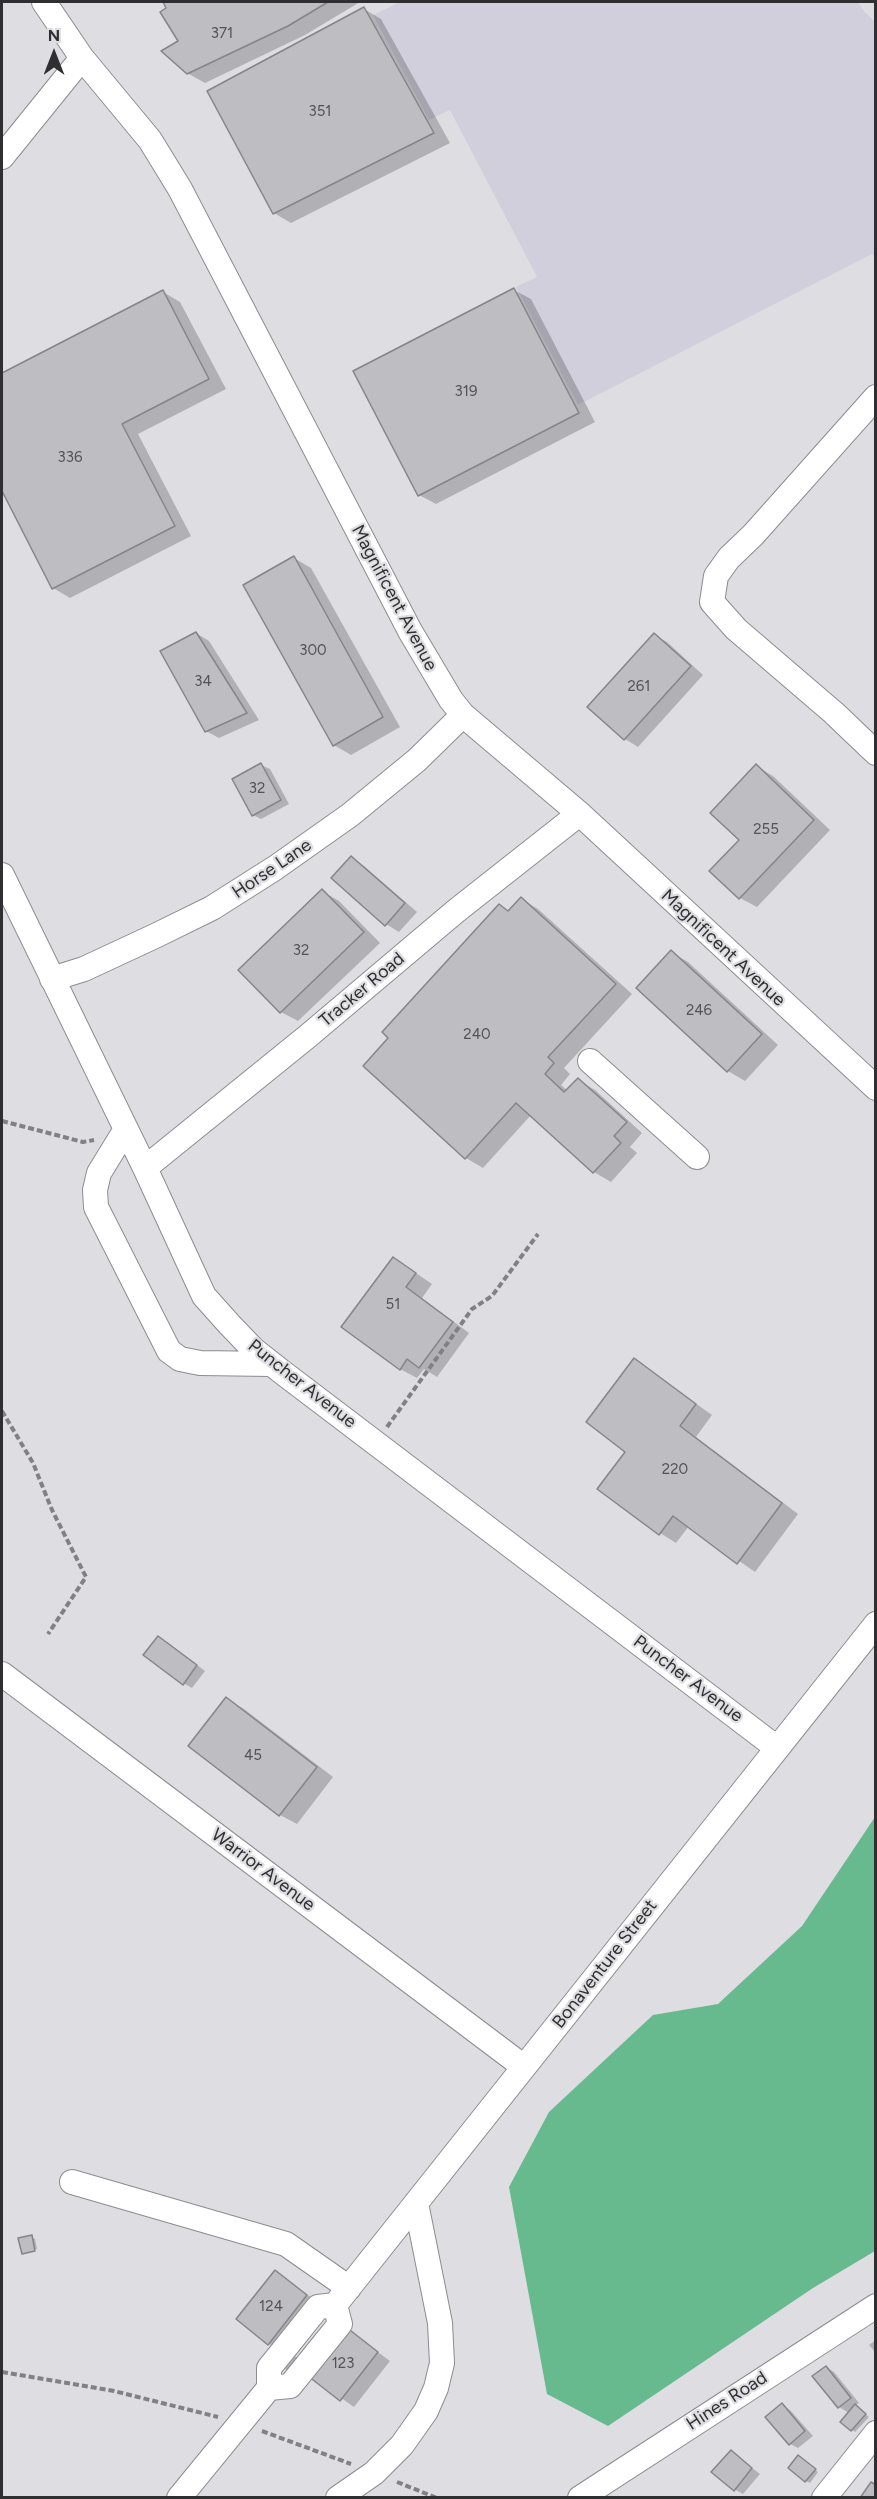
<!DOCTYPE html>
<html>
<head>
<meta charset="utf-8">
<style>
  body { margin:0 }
  #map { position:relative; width:877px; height:2499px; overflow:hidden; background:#dedde2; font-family:Figtree,sans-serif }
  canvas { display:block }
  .frame { position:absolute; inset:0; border:3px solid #2f2f31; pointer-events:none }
  .north { position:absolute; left:24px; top:24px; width:60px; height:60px; -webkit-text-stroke:4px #dedde2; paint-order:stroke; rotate:0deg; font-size:16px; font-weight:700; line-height:24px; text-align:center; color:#2f2f31 }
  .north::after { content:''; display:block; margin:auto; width:21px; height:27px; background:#2f2f31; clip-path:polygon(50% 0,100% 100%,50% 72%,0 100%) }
</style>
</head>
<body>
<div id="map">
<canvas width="877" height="2499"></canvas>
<div class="frame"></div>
<div class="north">N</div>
</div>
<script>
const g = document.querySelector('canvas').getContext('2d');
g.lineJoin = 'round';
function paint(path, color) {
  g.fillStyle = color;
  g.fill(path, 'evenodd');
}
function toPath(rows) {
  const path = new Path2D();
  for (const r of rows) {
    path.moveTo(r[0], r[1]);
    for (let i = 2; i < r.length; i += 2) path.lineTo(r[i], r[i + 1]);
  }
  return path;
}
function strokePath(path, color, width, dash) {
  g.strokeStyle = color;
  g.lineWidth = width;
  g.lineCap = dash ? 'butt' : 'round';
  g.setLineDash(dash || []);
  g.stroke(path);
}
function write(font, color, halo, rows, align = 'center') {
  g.font = font + ' Figtree,sans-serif';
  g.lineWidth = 4.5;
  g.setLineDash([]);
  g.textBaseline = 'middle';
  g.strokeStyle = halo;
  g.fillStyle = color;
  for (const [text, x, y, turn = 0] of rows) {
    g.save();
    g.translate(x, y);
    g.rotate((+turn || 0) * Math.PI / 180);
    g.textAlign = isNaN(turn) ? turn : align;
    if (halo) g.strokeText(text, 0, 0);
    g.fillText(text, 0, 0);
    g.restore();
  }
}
paint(toPath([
  [400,2,858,2,863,10,875,22,875,257,872,254,578,405,516,287,537,277,450,110,429,120,373,15]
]), '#d0cfdb');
paint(toPath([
  [875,1817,875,2251,813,2288,608,2426,547,2394,509,2187,549,2112,653,2015,718,2004,802,1926]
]), '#67ba8e');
paint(toPath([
  [164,2,360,2,305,35,205,83,187,73,180,42],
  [364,9,381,19,450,143,291,223,274,213],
  [514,290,531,299,595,422,436,504,419,495],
  [163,292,180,302,226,389,138,434,191,536,70,598,53,588,2,488,2,375],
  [294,558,311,568,400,727,351,755,334,745],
  [196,633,209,641,259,720,219,738,206,731],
  [654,635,667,642,703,675,638,747,625,739,589,707],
  [261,765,270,769,289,804,261,819,253,815],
  [756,766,773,776,830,830,757,907,740,898,741,840],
  [351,858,364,866,417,912,399,932,386,924],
  [322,891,339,901,380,943,298,1021,281,1012],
  [521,899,538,909,632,994,564,1068,570,1074,561,1085,568,1091,578,1080,595,1090,642,1133,630,1147,637,1153,611,1182,594,1172,531,1115,483,1168,466,1158,391,1037,499,906,510,912],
  [671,952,688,962,778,1045,745,1081,728,1071,638,988],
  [394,1258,432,1284,422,1298,469,1333,437,1377,424,1369,417,1378,400,1369],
  [635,1360,712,1415,696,1437,798,1514,755,1572,689,1526,676,1543,660,1533,627,1451],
  [167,1642,205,1671,192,1688,183,1683],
  [227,1699,244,1709,333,1777,297,1824,280,1815],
  [31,2237,35,2239,37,2249,24,2252],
  [275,2272,319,2303,282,2351,269,2344],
  [346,2329,390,2361,354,2407,310,2376],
  [876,2340,876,2353,869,2345],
  [293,2355,302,2361,289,2372,283,2367],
  [826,2367,834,2372,859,2403,855,2406,869,2417,855,2432,852,2430,849,2413,839,2407],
  [782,2405,790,2410,813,2436,798,2448,790,2444],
  [731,2452,760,2474,743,2494,734,2489],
  [802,2459,818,2472,810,2483,806,2481]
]), '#0003');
const building = toPath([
  [163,2,328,2,288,26,187,74,161,51,178,41,160,12,166,8,163,2],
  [364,7,434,133,273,214,207,91,364,7],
  [514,288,579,413,418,496,353,371,514,288],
  [163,290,209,379,122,424,175,526,52,589,2,491,2,373,163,290],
  [294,556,383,717,333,746,243,585,294,556],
  [196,632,247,713,205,732,160,651,196,632],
  [654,633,691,666,624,740,587,707,654,633],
  [261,763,281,800,252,816,232,779,261,763],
  [756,764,814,820,739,899,709,871,739,840,710,813,756,764],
  [351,856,405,903,385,926,331,878,351,856],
  [322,889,364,932,280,1013,238,970,322,889],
  [521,897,616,984,548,1057,554,1063,545,1074,564,1092,578,1078,627,1122,614,1136,621,1143,593,1173,516,1103,465,1159,363,1066,388,1038,382,1032,499,904,508,911,521,897],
  [671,950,762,1034,727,1072,636,988,671,950],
  [393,1257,416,1273,406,1287,453,1322,419,1368,407,1359,400,1370,341,1327,393,1257],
  [634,1358,696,1404,680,1426,782,1503,737,1564,673,1516,659,1535,597,1489,625,1452,586,1422,634,1358],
  [158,1636,197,1665,183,1685,143,1655,158,1636],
  [226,1697,317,1767,279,1816,188,1746,226,1697],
  [32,2235,35,2251,22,2254,18,2238,32,2235],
  [275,2270,307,2295,268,2345,236,2319,275,2270],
  [346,2327,378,2352,340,2401,308,2376,346,2327],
  [826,2366,851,2398,838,2408,812,2376,826,2366],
  [782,2403,805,2431,789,2445,765,2417,782,2403],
  [855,2404,866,2414,851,2431,840,2422,855,2404],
  [731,2450,752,2468,734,2491,711,2472,731,2450],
  [798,2455,816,2469,805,2482,788,2468,798,2455],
  [871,2482,876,2485,876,2498,860,2498,871,2482]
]);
paint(building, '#bebdc1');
strokePath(building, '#858488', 1.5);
const minor = toPath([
  [44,2,82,58,150,140,180,189,410,631,451,700,463,715,581,815,876,1088],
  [2,157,82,58],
  [876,397,753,535,729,558,716,576,712,602,736,629,834,713,876,753],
  [2,875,145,1168,204,1296,229,1324,254,1350,282,1372,777,1748],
  [52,979,84,969,155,936,212,908,275,868,350,815,417,760,463,715],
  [590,1061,697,1157],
  [126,1129,99,1173,95,1190,96,1207,169,1351,180,1359,200,1363,271,1364],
  [145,1168,308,1036,456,911,579,814],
  [2,1674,524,2067],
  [72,2182,286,2244,349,2288],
  [269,2388,290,2386,340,2324,335,2305],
  [179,2498,269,2388,269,2368,282,2352,318,2307,335,2305,876,1624],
  [338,2498,374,2473,402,2445,426,2411,436,2388,442,2363,440,2323,416,2203],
  [580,2498,876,2306],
  [824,2498,876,2433]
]);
strokePath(minor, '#8c8c91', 26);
strokePath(toPath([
  [2,1121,83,1142,94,1140],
  [2,1411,33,1463,52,1510,86,1577,48,1634],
  [387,1427,472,1309,492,1296,538,1234],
  [2,2372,114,2391,218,2417],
  [262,2431,351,2464],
  [397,2482,437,2498]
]), '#818184', 4, [6, 3]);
strokePath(minor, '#fff', 24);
write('15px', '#535255', null, [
  ["371",222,34],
  ["351",320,112],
  ["319",466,392],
  ["336",70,458],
  ["300",313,651],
  ["34",203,682],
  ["261",639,687],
  ["32",257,789],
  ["255",766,830],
  ["32",301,951],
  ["246",699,1011],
  ["240",477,1035],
  ["51",393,1305],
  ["220",675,1470],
  ["45",253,1756],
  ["124",271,2307],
  ["123",343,2364]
]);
write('18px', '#2f2f31', '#dedde2', [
  ["Magnificent Avenue",394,598,62],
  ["Horse Lane",272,869,-34],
  ["Magnificent Avenue",723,948,43],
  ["Tracker Road",362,990,-40],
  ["Puncher Avenue",302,1384,38],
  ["Puncher Avenue",688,1679,37],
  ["Warrior Avenue",263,1870,37],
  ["Bonaventure Street",605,1964,-52],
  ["Hines Road",727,2401,-33]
]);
</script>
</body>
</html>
